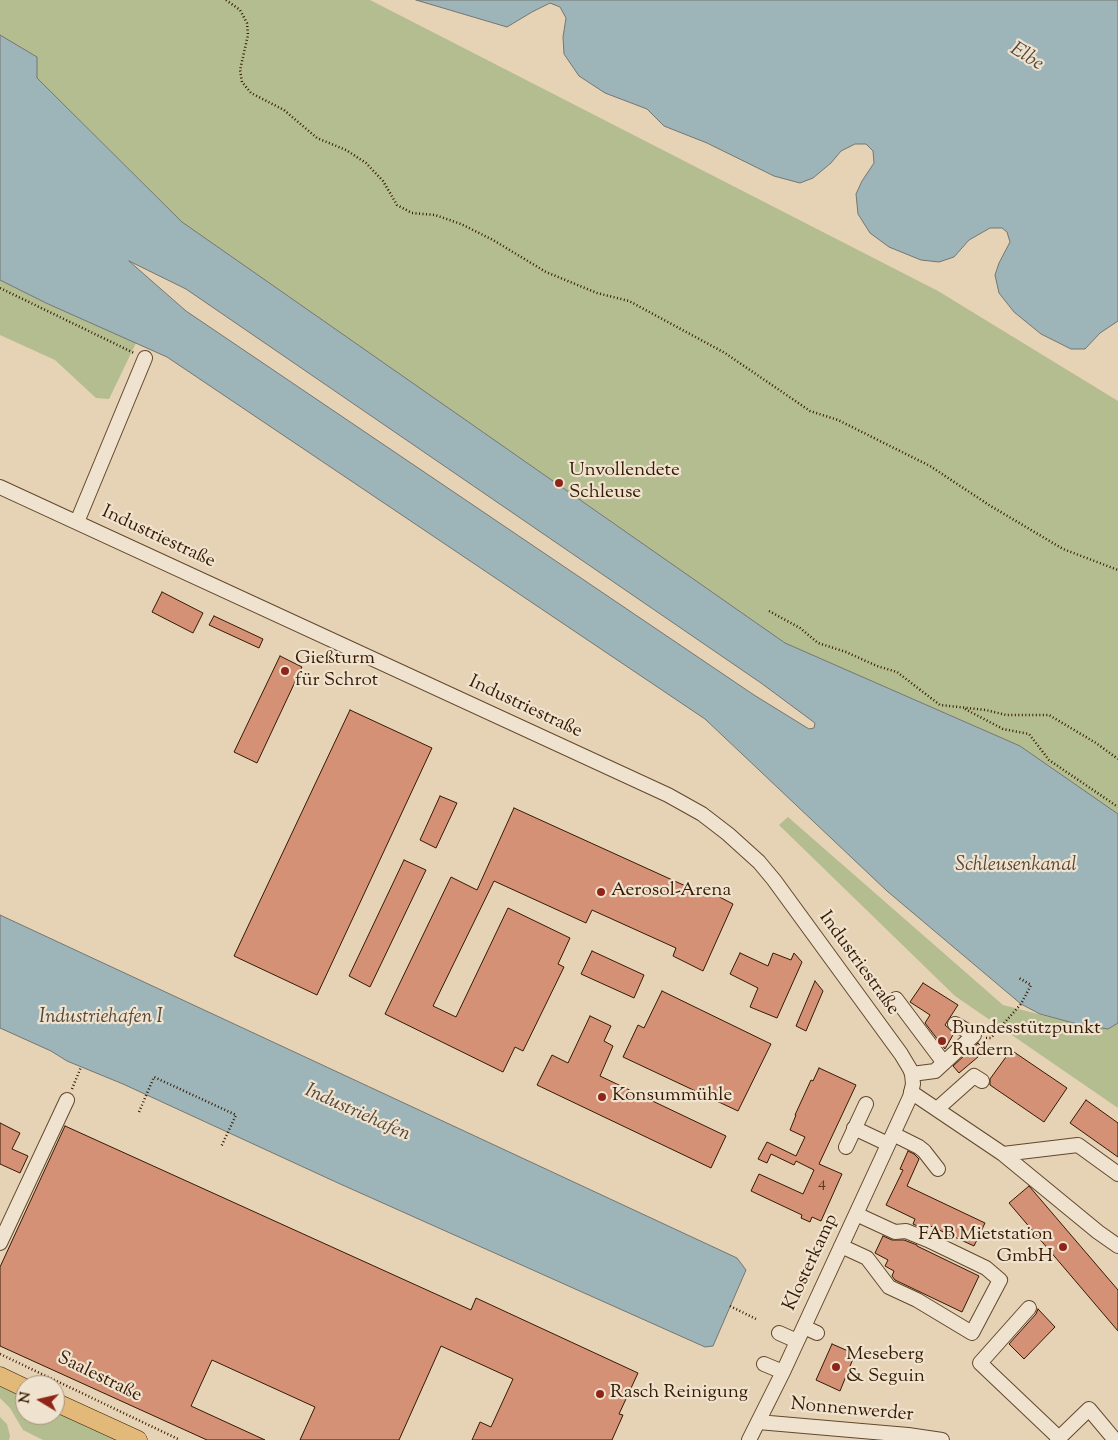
<!DOCTYPE html>
<html>
<head>
<meta charset="utf-8">
<style>
  body { margin:0 }
  #map { position:relative; width:1118px; height:1440px; overflow:hidden; background:#e6d2b4; font-family:"Sorts Mill Goudy",serif }
  canvas { display:block }
  .north { position:absolute; left:15px; top:1375px; width:50px; height:50px; box-sizing:border-box; background:#efe2ce; border:1px solid #a5927c; border-radius:50%; rotate:279deg; font-size:14px; font-weight:700; line-height:20px; text-align:center; color:#361a02 }
  .north::after { content:''; display:block; margin:auto; width:18px; height:22px; background:#8f2418; clip-path:polygon(50% 0,100% 100%,50% 72%,0 100%) }
</style>
</head>
<body>
<div id="map">
<canvas width="1118" height="1440"></canvas>
<div class="north">N</div>
</div>
<script>
const g = document.querySelector('canvas').getContext('2d');
g.lineJoin = 'round';
function paint(path, color) {
  g.fillStyle = color;
  g.fill(path, 'evenodd');
}
function toPath(rows) {
  const path = new Path2D();
  for (const r of rows) {
    path.moveTo(r[0], r[1]);
    for (let i = 2; i < r.length; i += 2) path.lineTo(r[i], r[i + 1]);
  }
  return path;
}
function strokePath(path, color, width, dash) {
  g.strokeStyle = color;
  g.lineWidth = width;
  g.lineCap = dash ? 'butt' : 'round';
  g.setLineDash(dash || []);
  g.stroke(path);
}
function write(font, color, halo, rows, align = 'center') {
  g.font = font + ' "Sorts Mill Goudy",serif';
  g.lineWidth = 4.5;
  g.setLineDash([]);
  g.textBaseline = 'middle';
  g.strokeStyle = halo;
  g.fillStyle = color;
  for (const [text, x, y, turn = 0] of rows) {
    g.save();
    g.translate(x, y);
    g.rotate((+turn || 0) * Math.PI / 180);
    g.textAlign = isNaN(turn) ? turn : align;
    if (halo) g.strokeText(text, 0, 0);
    g.fillText(text, 0, 0);
    g.restore();
  }
}
paint(toPath([
  [0,0,370,0,938,291,1118,401,1118,814,1020,746,785,643,182,222,37,78,37,57,0,35],
  [0,280,46,303,136,343,109,399,96,398,55,360,0,335],
  [788,817,1003,1005,1077,1024,1108,1029,1118,1023,1118,1108,955,996,779,825],
  [0,1384,25,1395,25,1415,55,1415,55,1409,122,1440,43,1440,23,1430,10,1408,0,1398],
  [0,1417,7,1424,10,1436,9,1440,0,1440]
]), '#b3bd8f');
const water = toPath([
  [416,0,1118,0,1118,321,1100,333,1085,349,1071,349,1041,334,1014,312,999,293,995,275,999,263,1010,242,1007,232,1002,228,990,228,969,240,954,257,939,262,921,260,889,247,870,233,858,214,856,194,862,181,874,163,873,151,866,144,855,144,841,151,831,163,813,178,800,183,774,176,707,143,664,126,647,109,605,93,579,76,564,54,563,37,566,18,560,7,550,3,532,12,507,27,416,0],
  [0,35,37,57,37,78,182,222,785,643,1020,746,1118,814,1118,1023,1108,1029,1077,1024,1040,1014,1021,1004,887,891,705,719,167,357,46,303,0,280,0,35],
  [129,261,186,289,761,683,815,723,814,728,809,729,754,695,186,311,129,261],
  [0,915,737,1258,746,1270,713,1346,705,1347,338,1183,123,1084,67,1061,51,1051,0,1028,0,915]
]);
paint(water, '#9db4b9');
strokePath(water, '#747670', 1);
const building = toPath([
  [162,592,203,613,193,633,152,612,162,592],
  [214,616,263,639,259,648,209,625,214,616],
  [280,656,302,667,257,763,234,752,280,656],
  [350,710,432,748,317,995,234,956,350,710],
  [440,796,457,803,436,848,420,840,440,796],
  [514,808,701,893,704,889,733,904,703,971,673,956,676,948,592,910,586,923,494,881,433,1006,456,1017,508,908,570,938,558,964,564,967,523,1051,515,1047,503,1072,385,1014,451,877,477,890,514,808],
  [404,860,426,870,370,987,349,976,404,860],
  [592,951,644,975,634,998,581,974,592,951],
  [740,953,768,966,773,953,791,960,794,953,802,962,777,1018,750,1007,758,988,730,974,740,953],
  [815,981,823,991,806,1031,796,1026,815,981],
  [923,983,958,1005,945,1025,954,1033,945,1049,925,1023,930,1015,910,1002,923,983],
  [662,991,771,1044,738,1111,623,1057,638,1025,644,1028,662,991],
  [590,1016,611,1026,604,1041,613,1046,600,1076,726,1136,711,1168,537,1085,552,1055,568,1063,590,1016],
  [978,1043,985,1051,959,1073,953,1066,978,1043],
  [1011,1050,1067,1088,1044,1122,990,1085,990,1079,1011,1050],
  [819,1068,856,1085,819,1164,842,1174,821,1221,812,1217,810,1222,801,1218,802,1215,751,1191,759,1174,803,1194,814,1170,796,1161,794,1165,771,1154,767,1163,758,1159,767,1142,796,1156,805,1137,790,1130,796,1115,795,1115,811,1080,813,1081,819,1068],
  [1086,1100,1118,1123,1118,1157,1070,1123,1086,1100],
  [0,1123,20,1133,12,1149,28,1156,20,1173,0,1164,0,1123],
  [65,1126,471,1310,476,1298,638,1373,619,1414,623,1415,612,1440,472,1440,480,1422,491,1427,513,1379,441,1346,399,1440,300,1440,315,1407,212,1360,191,1406,265,1440,207,1440,0,1346,0,1267,65,1126],
  [908,1151,914,1154,919,1159,907,1186,985,1223,974,1246,926,1224,924,1229,913,1224,915,1219,886,1205,903,1170,900,1169,908,1151],
  [1029,1186,1118,1290,1118,1331,1009,1203,1029,1186],
  [883,1236,892,1240,904,1240,917,1245,917,1246,979,1276,962,1312,895,1280,892,1276,894,1271,885,1266,888,1260,875,1253,883,1236],
  [1038,1309,1055,1327,1024,1359,1009,1344,1036,1314,1038,1309],
  [832,1344,855,1354,840,1391,816,1380,832,1344]
]);
paint(building, '#d49176');
strokePath(building, '#361a02', 1);
const minor = toPath([
  [0,487,668,795,702,814,728,834,759,862,774,880,901,1054,910,1069,912,1074,913,1084,910,1097,893,1134,783,1372,749,1440],
  [77,522,145,358],
  [896,999,944,1063],
  [912,1074,935,1071,974,1035,955,1024],
  [911,1092,1003,1154,1098,1232,1118,1246],
  [937,1109,974,1076,982,1081],
  [854,1128,888,1144],
  [893,1134,919,1147,924,1151,938,1169],
  [846,1147,866,1104],
  [1003,1154,1078,1145,1118,1174],
  [0,1243,67,1100],
  [841,1246,867,1258,889,1287,917,1300,972,1333,1000,1280,986,1268,928,1240,906,1231,895,1232,856,1214],
  [1029,1308,980,1363,1059,1438],
  [804,1327,817,1333],
  [779,1333,797,1341],
  [764,1364,783,1372],
  [758,1422,908,1435,942,1440],
  [1057,1440,1089,1409,1115,1440]
]);
const major = toPath([
  [0,1376,25,1388],
  [55,1402,138,1440]
]);
strokePath(minor, '#62482e', 16);
strokePath(major, '#361a02', 19);
strokePath(toPath([
  [226,0,240,10,247,23,248,35,240,70,242,82,251,93,284,110,317,138,346,150,366,163,383,181,397,205,412,213,435,215,461,224,493,240,546,272,597,293,629,301,725,353,810,411,838,420,930,466,989,505,1063,549,1118,570],
  [0,288,134,353],
  [769,611,800,628,818,643,846,652,877,666,897,672,940,705,986,710,1006,715,1049,715,1096,743,1118,759],
  [965,709,1003,729,1029,734,1049,760,1118,807],
  [986,1038,991,1038,1021,1004,1031,985,1019,978],
  [72,1089,81,1067],
  [139,1112,154,1077,236,1115,221,1147],
  [730,1306,756,1319],
  [0,1354,180,1440]
]), '#361a02', 2.5, [1, 2.5]);
strokePath(minor, '#efe2ce', 14);
strokePath(major, '#e3b97a', 18);
for (const [x, y, r, color] of [
  [559,483,5,"#8f2418"],
  [285,671,5,"#8f2418"],
  [601,892,5,"#8f2418"],
  [942,1041,5,"#8f2418"],
  [602,1097,5,"#8f2418"],
  [1063,1247,5,"#8f2418"],
  [836,1367,5,"#8f2418"],
  [600,1394,5,"#8f2418"]
]) {
  const dot = new Path2D();
  dot.arc(x, y, r, 0, 2 * Math.PI);
  g.fillStyle = color;
  g.fill(dot);
  strokePath(dot, '#efe2ce', 2);
}
write('16px', '#5e381f', null, [
  ["4",822,1184]
]);
write('19px', '#361a02', '#efe2ce', [
  ["Unvollendete",569,472],
  ["Schleuse",569,494],
  ["Gießturm",295,660],
  ["für Schrot",295,682],
  ["Aerosol-Arena",611,892],
  ["Bundesstützpunkt",952,1030],
  ["Rudern",952,1052],
  ["Konsummühle",612,1097],
  ["FAB Mietstation",1053,1236,"right"],
  ["GmbH",1053,1258,"right"],
  ["Meseberg",846,1356],
  ["& Seguin",846,1378],
  ["Rasch Reinigung",610,1394]
], 'left');
write('19px', '#361a02', '#efe2ce', [
  ["Industriestraße",158,538,25],
  ["Industriestraße",525,708,25],
  ["Industriestraße",858,964,54],
  ["Klosterkamp",812,1263,-65],
  ["Saalestraße",99,1378,26],
  ["Nonnenwerder",852,1411,5]
]);
write('italic 20px', '#554839', '#efe2ce', [
  ["Elbe",1026,58,32],
  ["Schleusenkanal",1016,867],
  ["Industriehafen I",101,1019],
  ["Industriehafen",357,1114,24]
]);
</script>
</body>
</html>
